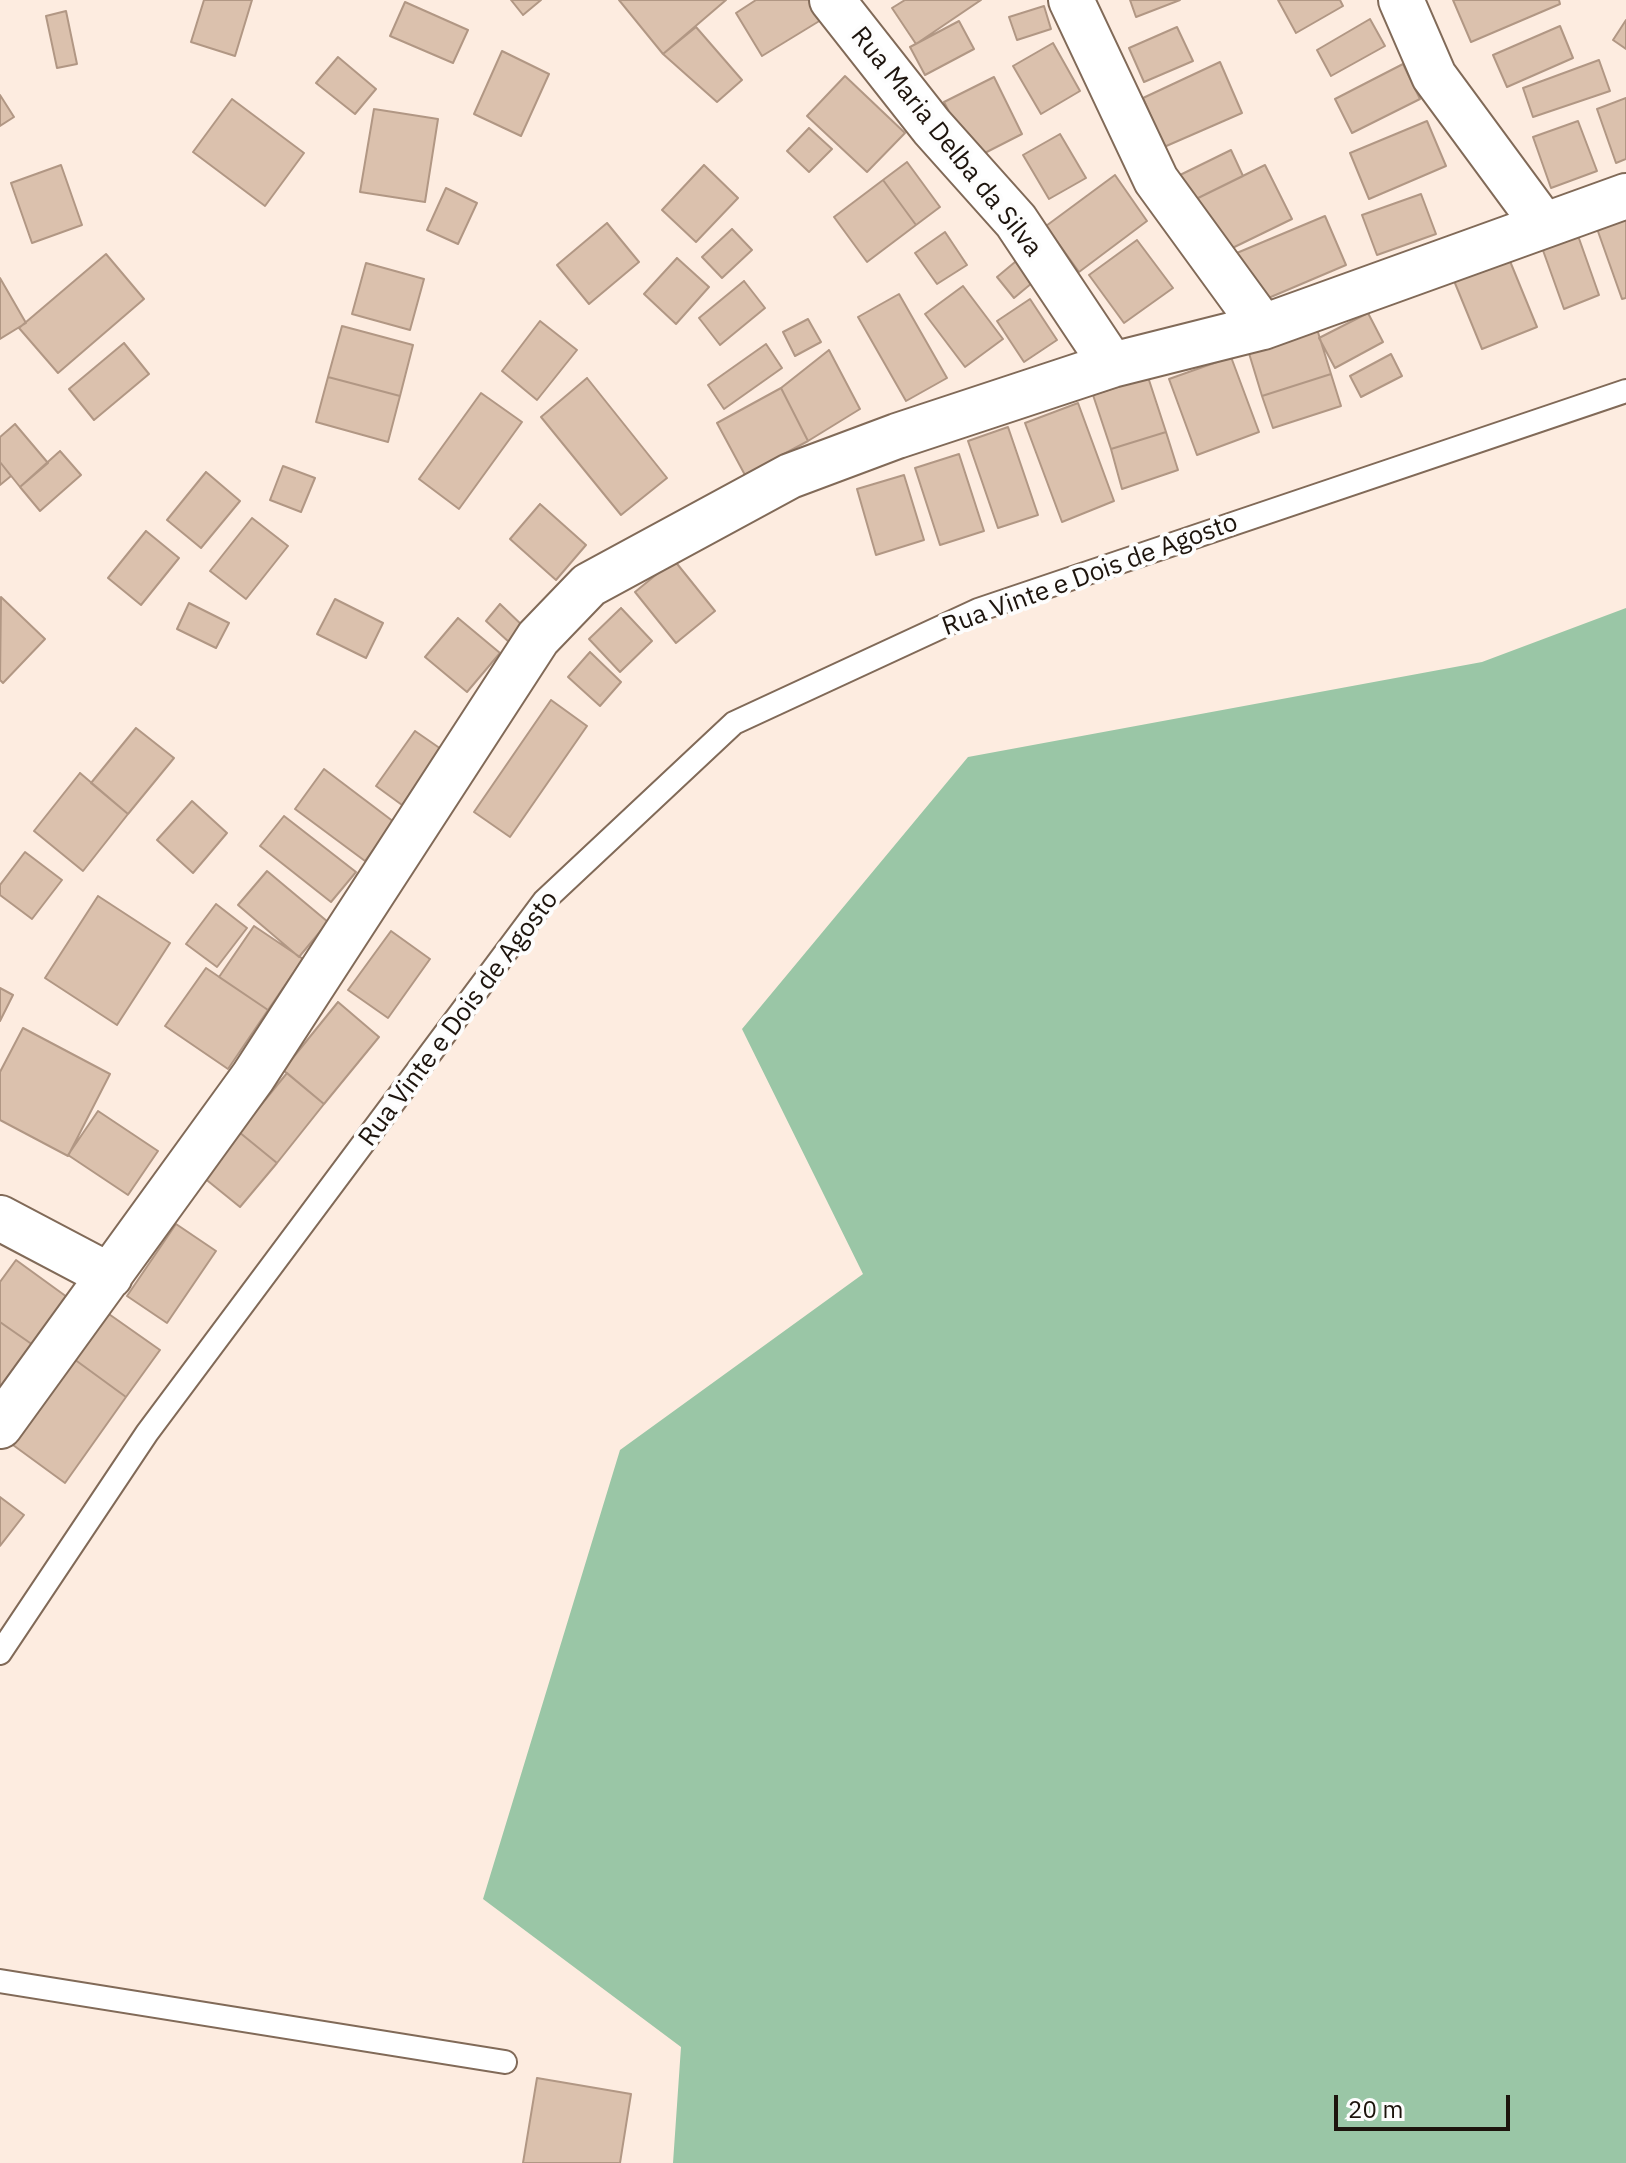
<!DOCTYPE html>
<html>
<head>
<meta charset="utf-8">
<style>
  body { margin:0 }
  #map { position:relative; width:1626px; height:2163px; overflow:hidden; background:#fdece0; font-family:"IBM Plex Sans",sans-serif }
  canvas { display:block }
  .scale { position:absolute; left:1334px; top:2095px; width:176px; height:36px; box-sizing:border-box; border:4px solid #1d140d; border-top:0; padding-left:10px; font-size:24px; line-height:28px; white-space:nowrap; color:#1d140d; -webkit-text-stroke:6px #fdfdfd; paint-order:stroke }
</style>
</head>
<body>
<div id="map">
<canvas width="1626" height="2163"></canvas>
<div class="scale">20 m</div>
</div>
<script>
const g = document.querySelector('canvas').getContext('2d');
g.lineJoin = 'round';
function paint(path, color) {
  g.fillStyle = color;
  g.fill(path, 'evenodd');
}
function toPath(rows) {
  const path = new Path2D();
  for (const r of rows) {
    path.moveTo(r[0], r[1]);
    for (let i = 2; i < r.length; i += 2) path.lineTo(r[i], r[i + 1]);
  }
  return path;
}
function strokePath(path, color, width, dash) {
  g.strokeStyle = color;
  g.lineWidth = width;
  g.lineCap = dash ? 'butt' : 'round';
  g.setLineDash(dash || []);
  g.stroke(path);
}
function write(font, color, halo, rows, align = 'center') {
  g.font = font + ' "IBM Plex Sans",sans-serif';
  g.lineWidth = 8;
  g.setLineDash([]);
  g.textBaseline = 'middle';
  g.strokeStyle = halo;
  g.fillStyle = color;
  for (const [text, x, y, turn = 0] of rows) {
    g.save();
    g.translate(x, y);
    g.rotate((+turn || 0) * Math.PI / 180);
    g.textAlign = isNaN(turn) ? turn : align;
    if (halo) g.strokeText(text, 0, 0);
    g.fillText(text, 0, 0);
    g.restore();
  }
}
paint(toPath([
  [1626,608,1626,2163,673,2163,681,2047,483,1899,620,1450,863,1274,742,1029,968,757,1482,662]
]), '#9ac6a6');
const building = toPath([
  [204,0,252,0,235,56,191,42,204,0],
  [511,0,541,0,523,15,511,0],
  [619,0,726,0,663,54,619,0],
  [756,0,809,0,821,20,762,56,736,13,756,0],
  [905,0,981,0,916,44,892,8,905,0],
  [1130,0,1180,0,1136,17,1130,0],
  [1278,0,1340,0,1343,6,1296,33,1278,0],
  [1453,0,1559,0,1560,4,1471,42,1453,0],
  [405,2,468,30,453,63,390,36,405,2],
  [1044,6,1051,29,1017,40,1009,17,1044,6],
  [66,11,77,64,57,68,46,16,66,11],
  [1370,19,1385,46,1331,76,1317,50,1370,19],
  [1626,20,1626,49,1613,40,1626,20],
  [959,21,974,49,925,75,910,47,959,21],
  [1560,26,1573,58,1507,87,1493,55,1560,26],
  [696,27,742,80,717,102,663,54,696,27],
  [1177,27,1193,61,1144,82,1129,48,1177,27],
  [1053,43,1080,91,1041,114,1013,66,1053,43],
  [502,51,549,74,521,136,474,114,502,51],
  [338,57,376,89,355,114,316,83,338,57],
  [1599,60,1610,91,1533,117,1523,88,1599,60],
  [1220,62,1242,113,1164,147,1143,98,1220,62],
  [1403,64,1420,99,1352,133,1335,99,1403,64],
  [845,76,905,133,867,172,807,116,845,76],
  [994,77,1022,134,973,159,944,102,994,77],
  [0,95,14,117,0,126,0,95],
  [1626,98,1626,159,1616,163,1597,109,1626,98],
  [232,99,304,153,265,206,193,152,232,99],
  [374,109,438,119,425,202,360,192,374,109],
  [1427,121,1446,166,1369,199,1350,153,1427,121],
  [1578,121,1597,171,1551,188,1533,137,1578,121],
  [809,128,832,149,809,172,787,151,809,128],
  [1060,134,1086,178,1049,199,1023,155,1060,134],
  [1231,150,1243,176,1192,201,1180,175,1231,150],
  [907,162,940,207,916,225,883,180,907,162],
  [61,165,82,225,32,243,11,183,61,165],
  [704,165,738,198,696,242,662,210,704,165],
  [1265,165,1292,219,1218,255,1192,201,1265,165],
  [1115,175,1147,221,1079,272,1046,226,1115,175],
  [883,180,916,225,867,262,834,217,883,180],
  [446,188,477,203,458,244,427,230,446,188],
  [1421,194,1436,234,1377,255,1362,215,1421,194],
  [1626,212,1626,298,1622,299,1595,223,1626,212],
  [1325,216,1346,265,1252,305,1232,255,1325,216],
  [607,223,639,262,589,304,557,265,607,223],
  [732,229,752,250,722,278,702,257,732,229],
  [1576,230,1599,295,1564,309,1540,242,1576,230],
  [945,232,967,265,937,284,915,253,945,232],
  [1137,240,1173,288,1124,323,1089,275,1137,240],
  [1505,249,1537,327,1482,349,1450,271,1505,249],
  [106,254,144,299,58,373,19,328,106,254],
  [1021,257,1038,278,1014,298,997,277,1021,257],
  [677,258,709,287,676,324,644,294,677,258],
  [366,263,424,279,410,330,352,314,366,263],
  [0,278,26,323,0,339,0,278],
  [744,281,765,308,720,345,699,318,744,281],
  [963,286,1003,339,965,367,925,314,963,286],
  [899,294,947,378,906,401,858,317,899,294],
  [1030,299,1057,340,1024,362,997,321,1030,299],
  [1368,313,1383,342,1335,368,1319,338,1368,313],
  [808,319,821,342,795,356,783,332,808,319],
  [540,321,577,350,537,400,502,371,540,321],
  [342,326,413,345,400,396,328,377,342,326],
  [1317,329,1331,374,1262,396,1248,350,1317,329],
  [124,343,149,374,94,420,69,389,124,343],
  [766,344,782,368,724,409,708,385,766,344],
  [829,350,860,409,808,441,781,388,829,350],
  [1391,354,1402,376,1361,397,1350,376,1391,354],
  [1231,357,1259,432,1197,455,1169,379,1231,357],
  [1331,374,1341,406,1273,428,1262,396,1331,374],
  [328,377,400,396,388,442,316,422,328,377],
  [1148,377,1166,432,1111,449,1093,395,1148,377],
  [587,378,667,478,621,515,541,417,587,378],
  [781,388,808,441,745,475,717,423,781,388],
  [481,393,522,422,459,509,419,479,481,393],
  [1078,403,1114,501,1062,522,1025,423,1078,403],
  [15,424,48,463,20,487,0,462,0,437,15,424],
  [1008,427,1038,515,998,528,968,441,1008,427],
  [1166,432,1178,470,1122,489,1111,449,1166,432],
  [60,451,81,475,40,511,20,487,60,451],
  [959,454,984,531,940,545,915,468,959,454],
  [0,462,11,476,0,485,0,462],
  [283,466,315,478,301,512,270,500,283,466],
  [206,472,240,501,201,548,167,520,206,472],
  [904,475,924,540,876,555,857,489,904,475],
  [540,504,586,545,556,580,510,539,540,504],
  [252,518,288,546,246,599,210,571,252,518],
  [146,531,179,558,141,605,108,578,146,531],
  [674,560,715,611,676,643,635,592,674,560],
  [1,597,45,639,3,683,0,680,1,597],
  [335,599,383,623,366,658,317,634,335,599],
  [189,603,229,623,216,648,177,629,189,603],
  [500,604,525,628,510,643,486,621,500,604],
  [621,608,652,641,620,672,589,639,621,608],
  [458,618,500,653,467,692,425,657,458,618],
  [590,652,621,682,600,706,568,677,590,652],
  [551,700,587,726,510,837,474,812,551,700],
  [136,728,174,758,128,814,91,783,136,728],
  [415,731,441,749,402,805,376,786,415,731],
  [324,769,394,822,365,861,295,809,324,769],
  [80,773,128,814,83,871,34,831,80,773],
  [192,801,227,833,193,873,157,840,192,801],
  [284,816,356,872,331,902,260,846,284,816],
  [25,852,62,880,32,919,0,895,0,885,25,852],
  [267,871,328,922,299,957,238,905,267,871],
  [98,896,170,943,117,1025,45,978,98,896],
  [216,904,247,928,217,967,186,944,216,904],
  [254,926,303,959,268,1010,219,977,254,926],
  [391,931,430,959,388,1018,348,990,391,931],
  [206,968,268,1010,228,1069,165,1026,206,968],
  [0,988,13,995,0,1021,0,988],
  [338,1002,379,1037,324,1104,283,1070,338,1002],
  [23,1028,110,1074,68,1156,0,1120,0,1072,23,1028],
  [287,1073,324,1104,277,1163,239,1132,287,1073],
  [98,1111,158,1151,128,1195,68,1155,98,1111],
  [239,1132,277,1163,240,1207,203,1177,239,1132],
  [176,1224,216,1251,167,1323,127,1296,176,1224],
  [16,1260,67,1297,33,1345,0,1322,0,1282,16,1260],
  [106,1312,160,1350,126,1397,74,1359,106,1312],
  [0,1322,33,1345,2,1387,0,1386,0,1322],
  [74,1359,126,1397,65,1483,13,1445,74,1359],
  [0,1497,24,1515,0,1546,0,1497],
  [537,2078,631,2094,620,2163,523,2163,537,2078]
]);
paint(building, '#dbc1ad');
strokePath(building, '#b19784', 2);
const lane = toPath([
  [0,1653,147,1433,544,901,734,723,978,610,1626,391],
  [0,1981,505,2062]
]);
const street = toPath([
  [832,0,932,127,1016,221,1112,365],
  [1071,0,1156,180,1263,327],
  [1401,0,1434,76,1543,224],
  [0,1218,110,1276],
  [0,1426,253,1077,538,638,589,585,790,476,897,436,1112,365,1263,327,1626,196]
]);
strokePath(lane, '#816a58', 26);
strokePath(street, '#816a58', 48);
strokePath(lane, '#fff', 22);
strokePath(street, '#fff', 44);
write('26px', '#1d140d', '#fdfdfd', [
  ["Rua Maria Delba da Silva",946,142,51],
  ["Rua Vinte e Dois de Agosto",1090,575,-20],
  ["Rua Vinte e Dois de Agosto",459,1019,-53]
]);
</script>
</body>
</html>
